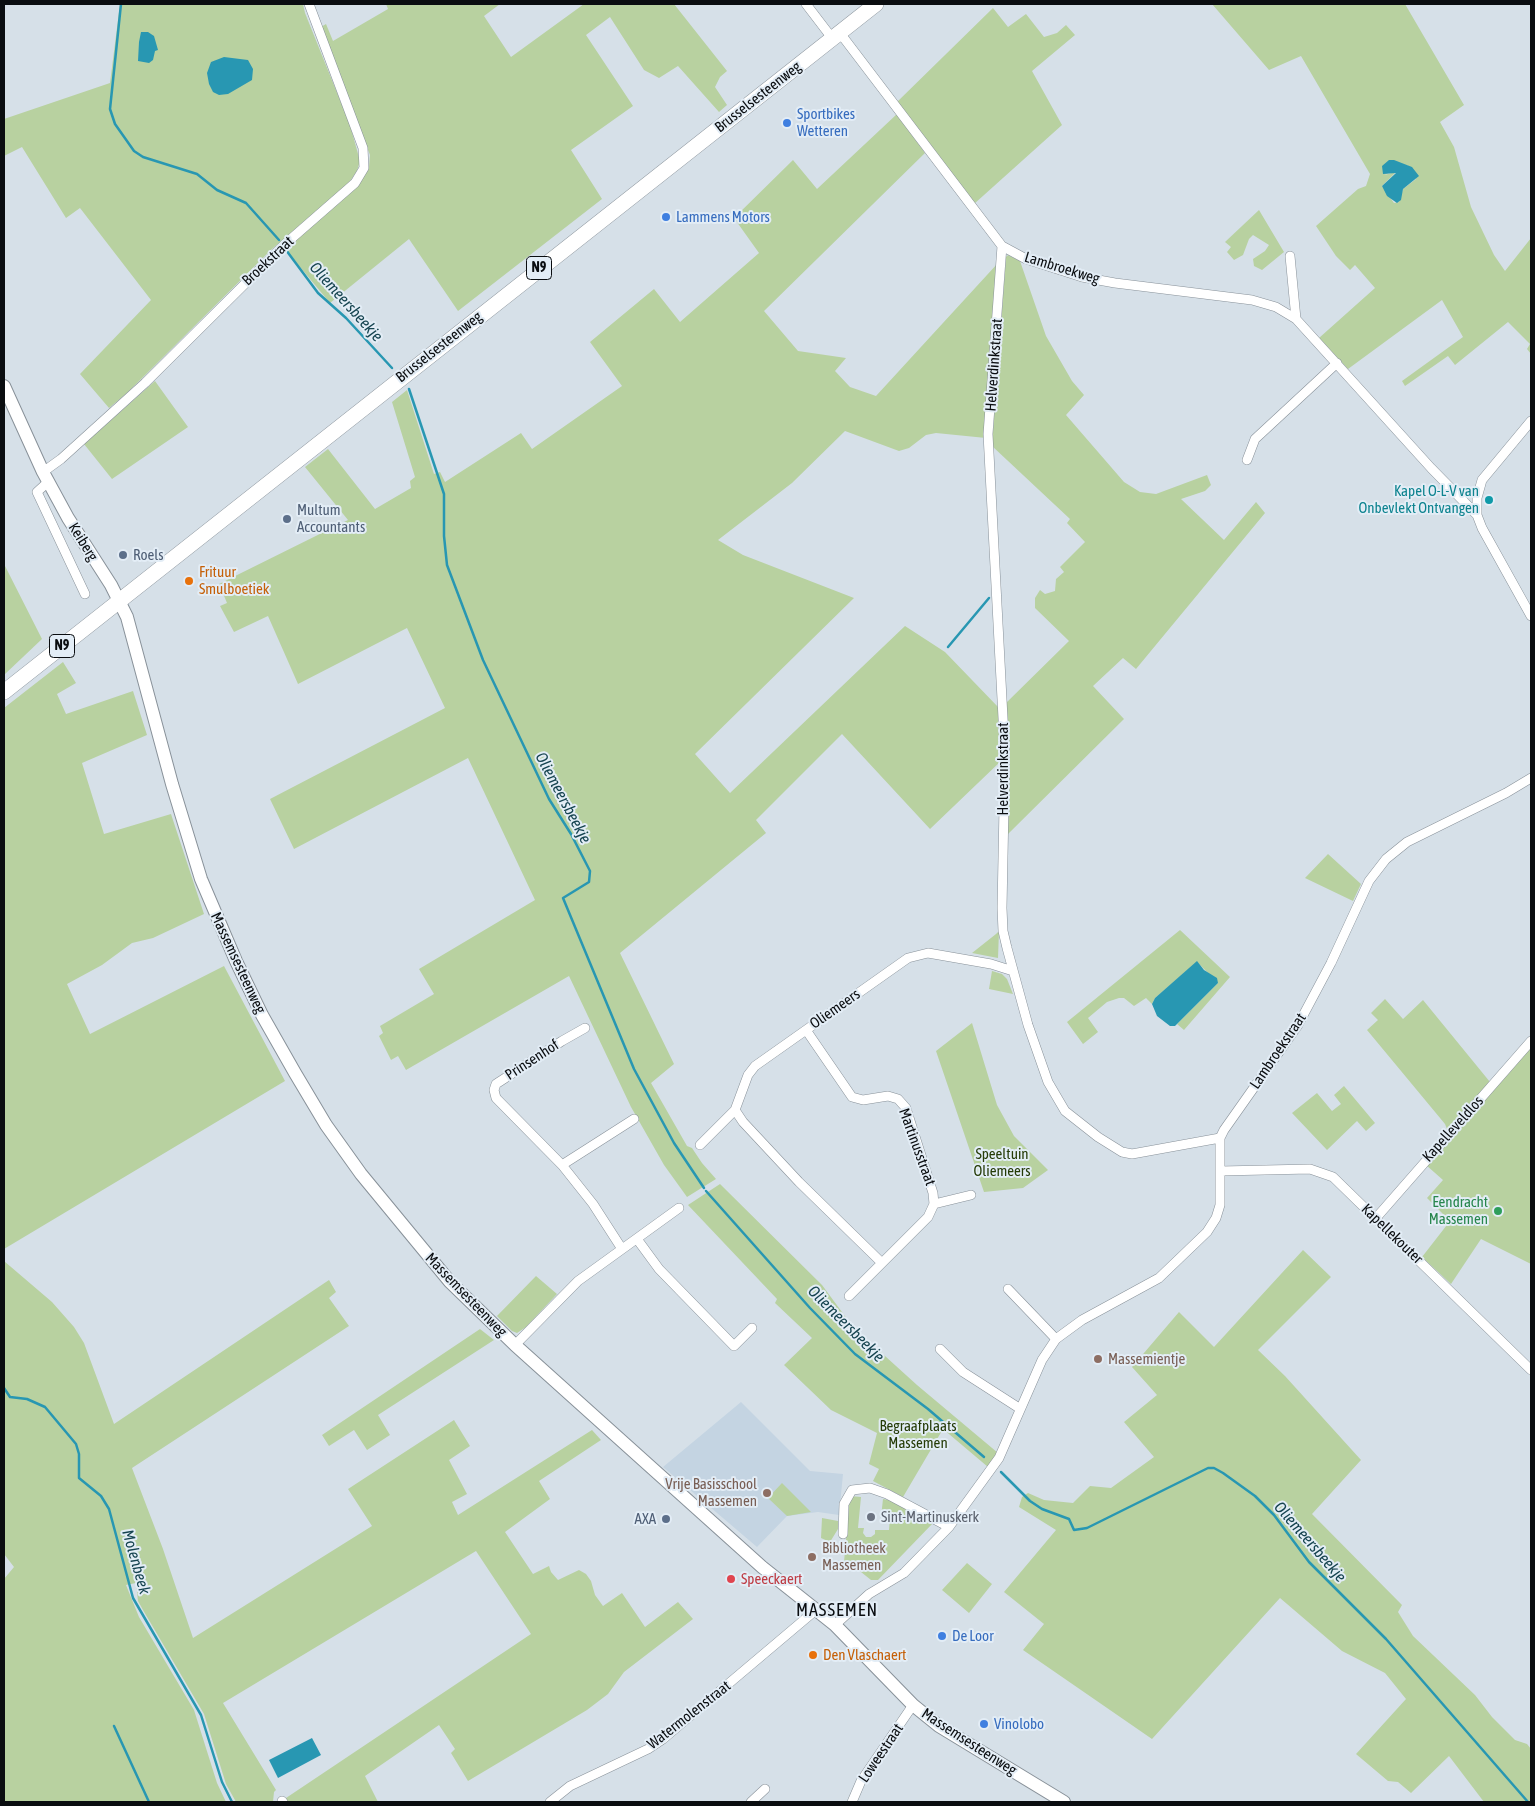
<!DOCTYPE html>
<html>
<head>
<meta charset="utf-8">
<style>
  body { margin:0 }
  #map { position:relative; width:1535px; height:1806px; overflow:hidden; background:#d6e0e8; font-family:"Asap Condensed",sans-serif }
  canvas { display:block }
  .frame { position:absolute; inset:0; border:5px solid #0a0d10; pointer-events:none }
</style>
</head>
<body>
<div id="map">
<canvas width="1535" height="1806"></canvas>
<div class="frame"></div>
</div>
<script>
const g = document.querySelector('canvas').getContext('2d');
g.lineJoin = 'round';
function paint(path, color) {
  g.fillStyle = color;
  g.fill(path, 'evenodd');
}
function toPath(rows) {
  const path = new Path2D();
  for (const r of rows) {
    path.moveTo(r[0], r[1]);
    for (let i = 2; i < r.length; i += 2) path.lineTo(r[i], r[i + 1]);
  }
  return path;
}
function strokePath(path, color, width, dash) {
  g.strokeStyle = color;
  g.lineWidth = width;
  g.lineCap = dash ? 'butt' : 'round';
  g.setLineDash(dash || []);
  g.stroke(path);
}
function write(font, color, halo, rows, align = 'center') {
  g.font = font + ' "Asap Condensed",sans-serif';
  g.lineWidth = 4;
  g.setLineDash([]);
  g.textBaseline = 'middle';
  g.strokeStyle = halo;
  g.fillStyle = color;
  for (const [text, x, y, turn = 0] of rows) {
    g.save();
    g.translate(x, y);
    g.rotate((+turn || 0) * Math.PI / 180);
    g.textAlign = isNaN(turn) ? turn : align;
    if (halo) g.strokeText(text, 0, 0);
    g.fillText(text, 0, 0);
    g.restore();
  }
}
paint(toPath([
  [741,1402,810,1471,843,1474,839,1515,818,1512,787,1516,757,1547,663,1467]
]), '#c4d4e2');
paint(toPath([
  [120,4,303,4,305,13,350,125,360,161,357,171,348,184,272,249,127,393,109,408,80,374,151,300,80,208,66,218,22,147,4,156,4,119,110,83],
  [386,4,500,4,484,16,511,57,584,4,674,4,727,71,720,77,715,87,727,105,719,112,678,66,659,78,644,70,610,17,586,35,633,106,571,150,602,199,458,311,409,239,330,303,285,249,359,184,369,167,370,155,321,27,326,24,333,41,388,9],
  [1212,4,1405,4,1464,105,1440,122,1454,147,1471,207,1494,255,1505,271,1531,238,1531,354,1527,349,1530,344,1508,322,1455,365,1448,356,1405,386,1402,381,1463,337,1442,300,1348,369,1319,338,1375,288,1355,265,1350,270,1336,256,1316,226,1358,189,1366,186,1370,174,1301,56,1269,70],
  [1407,165,1416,179,1403,189,1399,202,1394,203,1382,186,1396,172,1384,175],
  [993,8,1008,27,1026,14,1044,37,1057,33,1066,25,1075,35,1032,71,1062,125,974,204,897,102],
  [897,114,925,153,764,311,798,351,846,358,835,371,850,387,876,396,998,263,986,438,936,433,926,435,909,448,899,451,845,431,792,483,718,540,743,555,854,598,695,754,730,793,905,626,945,652,999,708,1002,760,930,829,842,734,756,820,766,833,620,953,674,1064,651,1083,687,1146,692,1148,702,1163,716,1179,687,1197,664,1165,631,1107,569,976,406,1070,398,1056,391,1060,379,1036,383,1033,380,1026,434,994,419,969,535,900,468,758,294,849,270,799,445,708,407,628,298,684,268,616,234,632,220,606,227,603,219,584,348,520,305,467,328,449,375,509,411,488,410,481,415,477,392,402,407,390,434,474,440,472,445,482,521,433,532,449,622,386,590,342,654,289,680,322,759,253,734,218,793,160,817,189],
  [1259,210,1284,252,1262,270,1254,266,1253,259,1265,251,1269,245,1253,235,1249,239,1243,255,1234,260,1227,252,1231,247,1225,242],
  [1008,255,1020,261,1046,336,1072,381,1084,395,1066,415,1124,482,1140,492,1156,494,1207,475,1211,485,1205,491,1181,499,1224,540,1256,502,1265,513,1136,669,1123,658,1093,686,1124,719,1007,835,1009,761,1006,703,1069,641,1035,608,1035,598,1040,590,1045,594,1055,591,1056,579,1064,572,1060,567,1085,542,1067,523,1070,519,992,446,1006,257],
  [155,381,188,427,112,479,84,444],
  [4,564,42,639,4,675],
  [63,662,76,683,57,694,66,714,133,691,147,735,82,763,104,834,171,814,204,914,153,938,132,943,102,965,67,984,90,1034,224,966,285,1081,4,1249,4,708],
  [1328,854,1361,884,1353,901,1305,878],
  [1180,930,1230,977,1184,1030,1177,1024,1218,983,1197,962,1155,998,1152,1004,1146,998,1134,1006,1124,998,1119,998,1107,1002,1088,1018,1098,1032,1083,1044,1067,1022],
  [999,931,998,958,972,953,996,934],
  [992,971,1002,974,1007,979,1013,994,989,989],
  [1385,999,1403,1019,1423,1000,1490,1082,1447,1129,1445,1124,1367,1030,1378,1020,1371,1013],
  [972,1023,997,1105,1014,1136,1048,1170,1023,1188,984,1192,936,1051],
  [1531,1046,1531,1264,1481,1239,1451,1284,1422,1257,1450,1221,1427,1198,1443,1180,1426,1165],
  [1344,1086,1375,1123,1366,1131,1357,1121,1327,1150,1292,1113,1317,1093,1332,1111,1341,1104,1334,1095],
  [720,1184,822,1285,853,1327,917,1385,998,1453,988,1467,943,1429,903,1497,873,1481,879,1469,869,1464,877,1433,831,1410,784,1365,812,1338,775,1303,777,1299,688,1205],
  [1303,1250,1331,1277,1258,1350,1285,1376,1361,1460,1312,1514,1402,1605,1398,1612,1413,1636,1475,1695,1492,1717,1515,1740,1527,1744,1531,1749,1531,1802,1484,1802,1449,1756,1411,1793,1398,1782,1388,1781,1356,1754,1406,1699,1385,1673,1342,1651,1280,1598,1152,1739,1023,1650,1044,1624,1004,1592,1056,1530,1019,1507,1022,1497,1028,1493,1044,1500,1073,1503,1090,1486,1111,1488,1154,1457,1124,1422,1157,1395,1132,1367,1179,1312,1214,1347],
  [4,1261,52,1302,74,1327,84,1343,114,1424,329,1280,336,1292,329,1298,349,1326,132,1468,163,1549,193,1638,372,1526,348,1489,454,1420,470,1446,449,1460,467,1494,452,1502,458,1515,592,1430,601,1440,539,1481,550,1499,505,1532,533,1574,549,1566,551,1572,558,1580,579,1570,586,1574,591,1581,595,1595,603,1606,622,1593,645,1627,678,1602,693,1619,624,1672,608,1694,587,1710,468,1781,451,1753,455,1749,439,1725,365,1776,378,1802,284,1802,283,1800,531,1634,476,1551,223,1703,276,1790,274,1792,273,1802,236,1802,226,1784,204,1714,143,1610,138,1601,136,1583,126,1585,139,1617,194,1710,217,1783,226,1802,4,1802,4,1579,14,1567,4,1554],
  [536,1276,557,1294,526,1327,517,1333,512,1331,497,1316],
  [480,1329,494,1340,378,1415,390,1435,367,1450,354,1430,329,1446,322,1435],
  [782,1483,811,1512,787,1516,768,1498],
  [850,1496,861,1497,858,1528,864,1528,863,1533,866,1537,871,1537,875,1534,875,1530,889,1530,890,1517,881,1517,883,1499,898,1502,934,1522,878,1580,871,1580,851,1564,844,1562],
  [822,1518,838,1521,838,1529,830,1542,821,1538],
  [967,1563,992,1584,969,1613,942,1590]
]), '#b8d1a0');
paint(toPath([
  [141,32,148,32,154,36,158,50,155,51,153,60,149,63,138,61,139,42],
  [224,57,248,60,253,69,252,80,228,94,219,95,213,92,209,84,207,73,211,62],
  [1389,160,1394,160,1412,167,1419,176,1403,189,1401,200,1397,203,1387,196,1382,186,1396,173,1383,174,1382,166],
  [1197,961,1204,970,1217,978,1218,983,1175,1026,1170,1026,1157,1016,1152,1004,1155,998],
  [312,1738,321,1755,278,1778,269,1760]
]), '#2897b2');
strokePath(toPath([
  [121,4,110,109,115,124,134,151,143,157,197,174,217,190,246,203,279,240],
  [286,250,318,293,346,318,392,368],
  [409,389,444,494,444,536,447,565,483,660,549,799,571,834,590,871,589,882,563,898,634,1069,674,1143,704,1188],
  [948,647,989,598],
  [706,1191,810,1308,855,1354,928,1409,984,1457],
  [4,1388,10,1397,27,1399,45,1407,76,1444,79,1454,79,1478,101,1496,109,1509,133,1598,201,1715,222,1782,232,1802],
  [1001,1472,1030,1501,1042,1509,1069,1519,1074,1530,1087,1528,1208,1468,1214,1468,1223,1473,1255,1496,1274,1515,1309,1562,1386,1639,1528,1802],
  [114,1726,149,1802]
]), '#2897b2', 2.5);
const street = toPath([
  [806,4,832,38],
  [840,33,1002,246,1026,259,1082,277,1115,283,1252,300,1276,307,1296,319,1431,468,1477,515],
  [1002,246,988,434,1005,756,1002,908,1003,931,1007,948,1028,1025,1048,1082,1065,1111,1098,1137,1122,1152,1132,1154,1220,1138],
  [1290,256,1296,319],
  [1531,421,1482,480,1477,498,1477,515,1482,528,1531,616],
  [1247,460,1255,439,1337,363],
  [43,472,61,459,145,383,284,245,355,183,364,168,363,148,309,4],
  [48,482,37,492,85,594],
  [585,1028,562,1041,496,1084,494,1090,496,1098,562,1165,593,1204,622,1249],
  [735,1110,743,1122,799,1182,882,1263,928,1217,934,1204,933,1193,906,1108,898,1099,888,1096,863,1100,852,1097,806,1030],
  [700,1145,735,1110,748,1075,755,1066,908,958,928,953,991,964,1013,971],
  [562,1165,634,1119],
  [1221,1171,1310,1169,1333,1177,1531,1370],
  [934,1204,971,1195],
  [1376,1218,1531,1041],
  [637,1239,659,1269,734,1346,752,1328],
  [1008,1289,1056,1339],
  [849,1296,882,1263],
  [515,1345,578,1281,679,1208],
  [940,1349,963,1372,1019,1408],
  [843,1534,844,1504,852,1490,870,1488,887,1494,949,1527],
  [835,1625,869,1594,904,1573,949,1527,999,1458,1042,1360,1056,1339,1082,1320,1159,1278,1207,1232,1216,1218,1220,1205,1220,1138,1224,1130,1298,1025,1331,963,1369,881,1386,859,1407,842,1506,793,1531,778],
  [282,1801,283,1802],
  [550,1802,570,1786,648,1749,663,1739,817,1609],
  [751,1802,765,1789],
  [852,1802,861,1781,913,1705]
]);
const secondary = toPath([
  [4,386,43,472,68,518,111,585,127,617,172,784,201,879,236,961,262,1015,295,1073,326,1125,361,1174,450,1282,515,1345,762,1567,835,1625,913,1705,939,1726,1064,1802]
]);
const primary = toPath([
  [4,692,876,4]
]);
strokePath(street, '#889199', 10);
strokePath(secondary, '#889199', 14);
strokePath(primary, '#889199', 16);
strokePath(street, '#fff', 9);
strokePath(secondary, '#fff', 12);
strokePath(primary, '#fff', 15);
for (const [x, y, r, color] of [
  [787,123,5,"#3f7fe0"],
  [666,217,5,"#3f7fe0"],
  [1489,500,5,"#0f9aa8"],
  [287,519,5,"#5c6f8a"],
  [123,555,5,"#5c6f8a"],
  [189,581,5,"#e8710a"],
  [1498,1211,5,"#2e9e5b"],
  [1098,1359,5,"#8d6e63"],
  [767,1493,5,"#8d6e63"],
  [871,1517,5,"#6b7280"],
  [666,1519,5,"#5c6f8a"],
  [812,1557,5,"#8d6e63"],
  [731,1579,5,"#e0444e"],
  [942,1636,5,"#3f7fe0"],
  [813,1655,5,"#e8710a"],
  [984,1724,5,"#3f7fe0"]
]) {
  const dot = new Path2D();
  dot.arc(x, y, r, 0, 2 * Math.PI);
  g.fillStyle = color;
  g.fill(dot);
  strokePath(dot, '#e3edf6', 2);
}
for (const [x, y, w] of [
  [539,268,25],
  [62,646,25]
]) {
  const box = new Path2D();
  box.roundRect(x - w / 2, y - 11.5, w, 23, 4);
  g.fillStyle = '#e3edf6';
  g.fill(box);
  strokePath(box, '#0a0d10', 1);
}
write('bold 14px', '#0a0d10', null, [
  ["N9",539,268],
  ["N9",62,646]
]);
write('15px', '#0a0d10', '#e3edf6', [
  ["Brusselsesteenweg",758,97,-38],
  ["Broekstraat",268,261,-43],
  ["Lambroekweg",1062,268,17],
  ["Brusselsesteenweg",439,347,-38],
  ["Helverdinkstraat",994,365,-86],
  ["Keiberg",83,542,58],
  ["Helverdinkstraat",1003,769,-90],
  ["Massemsesteenweg",238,963,65],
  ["Oliemeers",835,1009,-35],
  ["Lambroekstraat",1278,1051,-56],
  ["Prinsenhof",532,1060,-33],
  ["Kapelleveldlos",1453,1129,-48],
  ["Martinusstraat",917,1147,70],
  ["Kapellekouter",1392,1234,44],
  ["Massemsesteenweg",466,1295,46],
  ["Watermolenstraat",689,1715,-38],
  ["Massemsesteenweg",969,1742,33],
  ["Loweestraat",881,1753,-56]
]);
write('15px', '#366cbe', '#e3edf6', [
  ["Sportbikes",797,114],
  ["Wetteren",797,131],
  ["Lammens Motors",676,217],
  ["De Loor",952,1636],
  ["Vinolobo",994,1724]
], 'left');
write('15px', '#0d838f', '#e3edf6', [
  ["Kapel O-L-V van",1479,491],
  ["Onbevlekt Ontvangen",1479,508]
], 'right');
write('15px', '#4e5e75', '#e3edf6', [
  ["Multum",297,510],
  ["Accountants",297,527],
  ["Roels",133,555],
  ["AXA",656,1519,"right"]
], 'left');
write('15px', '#c56008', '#e3edf6', [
  ["Frituur",199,572],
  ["Smulboetiek",199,589],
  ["Den Vlaschaert",823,1655]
], 'left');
write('15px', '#253b07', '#e3edf6', [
  ["Speeltuin",1002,1154],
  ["Oliemeers",1002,1171],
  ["Begraafplaats",918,1426],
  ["Massemen",918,1443]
]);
write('15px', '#27864d', '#e3edf6', [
  ["Eendracht",1488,1202],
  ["Massemen",1488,1219]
], 'right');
write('15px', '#785e54', '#e3edf6', [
  ["Massemientje",1108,1359],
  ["Vrije Basisschool",757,1484,"right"],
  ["Massemen",757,1501,"right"],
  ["Bibliotheek",822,1548],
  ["Massemen",822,1565]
], 'left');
write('15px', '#5b616d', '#e3edf6', [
  ["Sint-Martinuskerk",881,1517]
], 'left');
write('15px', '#be3a42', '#e3edf6', [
  ["Speeckaert",741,1579]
], 'left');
write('italic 16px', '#164450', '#e3edf6', [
  ["Oliemeersbeekje",346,302,48],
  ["Oliemeersbeekje",563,798,62],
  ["Oliemeersbeekje",846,1324,45],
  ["Oliemeersbeekje",1310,1542,49],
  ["Molenbeek",136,1562,74]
]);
g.letterSpacing = '1px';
write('18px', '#0a0d10', '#e3edf6', [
  ["MASSEMEN",837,1610]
]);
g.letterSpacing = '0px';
</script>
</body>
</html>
